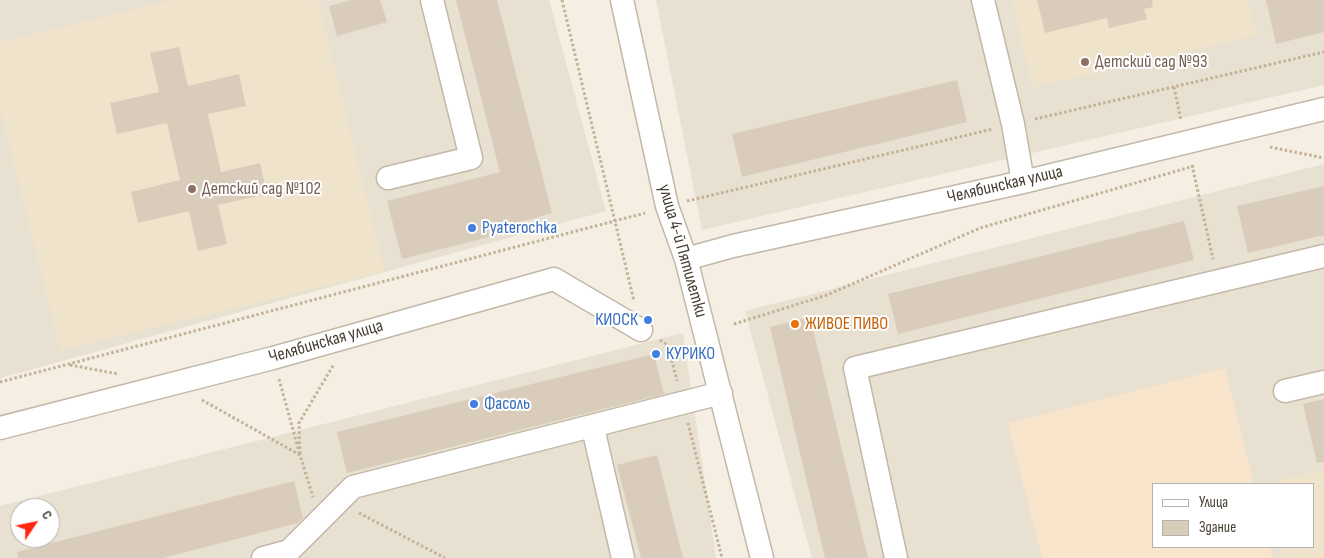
<!DOCTYPE html>
<html>
<head>
<meta charset="utf-8">
<style>
  body { margin:0 }
  #map { position:relative; width:1324px; height:558px; overflow:hidden; background:#f4eee3; font-family:"Sofia Sans Condensed",sans-serif }
  canvas { display:block }
  .legend { position:absolute; left:1152px; top:483px; width:162px; height:65px; box-sizing:border-box; background:#fff; border:1px solid #b5b2ad; margin:0; padding:6px 9px; list-style:none; font-size:15px; color:#463e33 }
  .legend li { display:flex; align-items:center; gap:10px; height:25px }
  .legend b { width:25px; border:1px solid #b5b2ad }
  .north { position:absolute; left:10px; top:498px; width:50px; height:50px; box-sizing:border-box; background:#fff; border:1px solid #b5b2ad; border-radius:50%; rotate:56deg; font-size:14px; font-weight:700; line-height:20px; text-align:center; color:#463e33 }
  .north::after { content:''; display:block; margin:auto; width:18px; height:22px; background:#ff280f; clip-path:polygon(50% 0,100% 100%,50% 72%,0 100%) }
</style>
</head>
<body>
<div id="map">
<canvas width="1324" height="558"></canvas>
<ul class="legend">
<li><b style="height:6px;background:#fff"></b>Улица</li>
<li><b style="height:14px;background:#daccbb"></b>Здание</li>
</ul>
<div class="north">С</div>
</div>
<script>
const g = document.querySelector('canvas').getContext('2d');
g.lineJoin = 'round';
function paint(path, color) {
  g.fillStyle = color;
  g.fill(path, 'evenodd');
}
function toPath(rows) {
  const path = new Path2D();
  for (const r of rows) {
    path.moveTo(r[0], r[1]);
    for (let i = 2; i < r.length; i += 2) path.lineTo(r[i], r[i + 1]);
  }
  return path;
}
function strokePath(path, color, width, dash) {
  g.strokeStyle = color;
  g.lineWidth = width;
  g.lineCap = dash ? 'butt' : 'round';
  g.setLineDash(dash || []);
  g.stroke(path);
}
function write(font, color, halo, rows, align = 'center') {
  g.font = font + ' "Sofia Sans Condensed",sans-serif';
  g.lineWidth = 4;
  g.setLineDash([]);
  g.textBaseline = 'middle';
  g.strokeStyle = halo;
  g.fillStyle = color;
  for (const [text, x, y, turn = 0] of rows) {
    g.save();
    g.translate(x, y);
    g.rotate((+turn || 0) * Math.PI / 180);
    g.textAlign = isNaN(turn) ? turn : align;
    if (halo) g.strokeText(text, 0, 0);
    g.fillText(text, 0, 0);
    g.restore();
  }
}
paint(toPath([
  [0,0,549,0,606,211,0,378],
  [656,0,1324,0,1324,85,702,230],
  [1324,164,1324,558,812,558,745,311],
  [1153,484,1313,484,1313,547,1153,547],
  [683,333,716,558,0,558,0,506],
  [20,508,50,508,50,538,20,538]
]), '#e8e0d1');
paint(toPath([
  [1225,368,1254,484,1153,484,1153,547,1270,547,1273,558,1042,558,1008,423]
]), '#f9e4cc');
paint(toPath([
  [172,0,318,0,385,271,60,351,0,108,0,42],
  [1012,0,1248,0,1257,35,1032,88],
  [1324,469,1324,558,1282,558,1279,547,1313,547,1313,484,1263,484]
]), '#efe3cc');
paint(toPath([
  [351,0,380,0,387,22,337,36,329,6],
  [456,0,497,0,552,213,488,231,489,237,402,259,387,201,500,172],
  [1037,0,1152,0,1153,7,1144,9,1147,19,1109,28,1107,18,1045,33],
  [1266,0,1324,0,1324,32,1276,44],
  [179,47,188,86,239,74,246,106,208,114,221,172,260,163,267,194,218,205,227,244,198,251,189,211,138,223,131,192,180,180,167,123,117,134,110,103,159,92,150,53],
  [957,80,967,122,742,177,732,134],
  [1324,186,1324,235,1248,253,1237,206],
  [1184,221,1194,260,898,334,888,294],
  [810,317,868,558,825,558,770,327],
  [654,354,664,394,347,473,337,432],
  [1324,399,1324,462,1317,463,1303,404],
  [657,455,683,558,641,558,617,465],
  [294,481,303,518,298,523,163,558,18,558,17,552]
]), '#daccbb');
const minor = toPath([
  [622,0,667,206,686,259,762,558],
  [983,0,1013,124,1023,182],
  [388,178,471,158,432,0],
  [686,259,733,246,1023,182,1324,109],
  [1285,391,1324,382],
  [0,428,273,358,554,279,641,330],
  [593,428,623,558],
  [263,558,289,551,353,487,721,393],
  [896,558,855,368,1324,256]
]);
strokePath(minor, '#c3b8a8', 25);
strokePath(toPath([
  [562,0,634,301],
  [1174,87,1181,120],
  [1035,119,1324,52],
  [1270,147,1324,158],
  [1192,165,1213,259],
  [687,201,993,129],
  [734,324,827,295,980,228,1194,166],
  [660,340,668,345,677,381],
  [70,365,118,374],
  [279,379,300,455,299,423,334,364],
  [0,382,645,213],
  [202,400,300,455,313,497],
  [688,423,722,558],
  [359,513,445,558]
]), '#c4b195', 3, [2.5, 2.5]);
strokePath(minor, '#fff', 22);
for (const [x, y, r, color] of [
  [1085,62,5,"#8d6e63"],
  [192,189,5,"#8d6e63"],
  [472,228,5,"#3f7fe0"],
  [648,320,5,"#3f7fe0"],
  [795,324,5,"#e8710a"],
  [656,354,5,"#3f7fe0"],
  [474,404,5,"#3f7fe0"]
]) {
  const dot = new Path2D();
  dot.arc(x, y, r, 0, 2 * Math.PI);
  g.fillStyle = color;
  g.fill(dot);
  strokePath(dot, '#fff', 2);
}
write('18px', '#785e54', '#fff', [
  ["Детский сад №93",1095,62],
  ["Детский сад №102",202,189]
], 'left');
write('18px', '#463e33', '#fff', [
  ["Челябинская улица",1005,185,-13],
  ["улица 4-й Пятилетки",682,251,74],
  ["Челябинская улица",326,342,-16]
]);
write('18px', '#366cbe', '#fff', [
  ["Pyaterochka",482,228],
  ["КИОСК",638,320,"right"],
  ["КУРИКО",666,354],
  ["Фасоль",484,404]
], 'left');
write('18px', '#c56008', '#fff', [
  ["ЖИВОЕ ПИВО",805,324]
], 'left');
</script>
</body>
</html>
